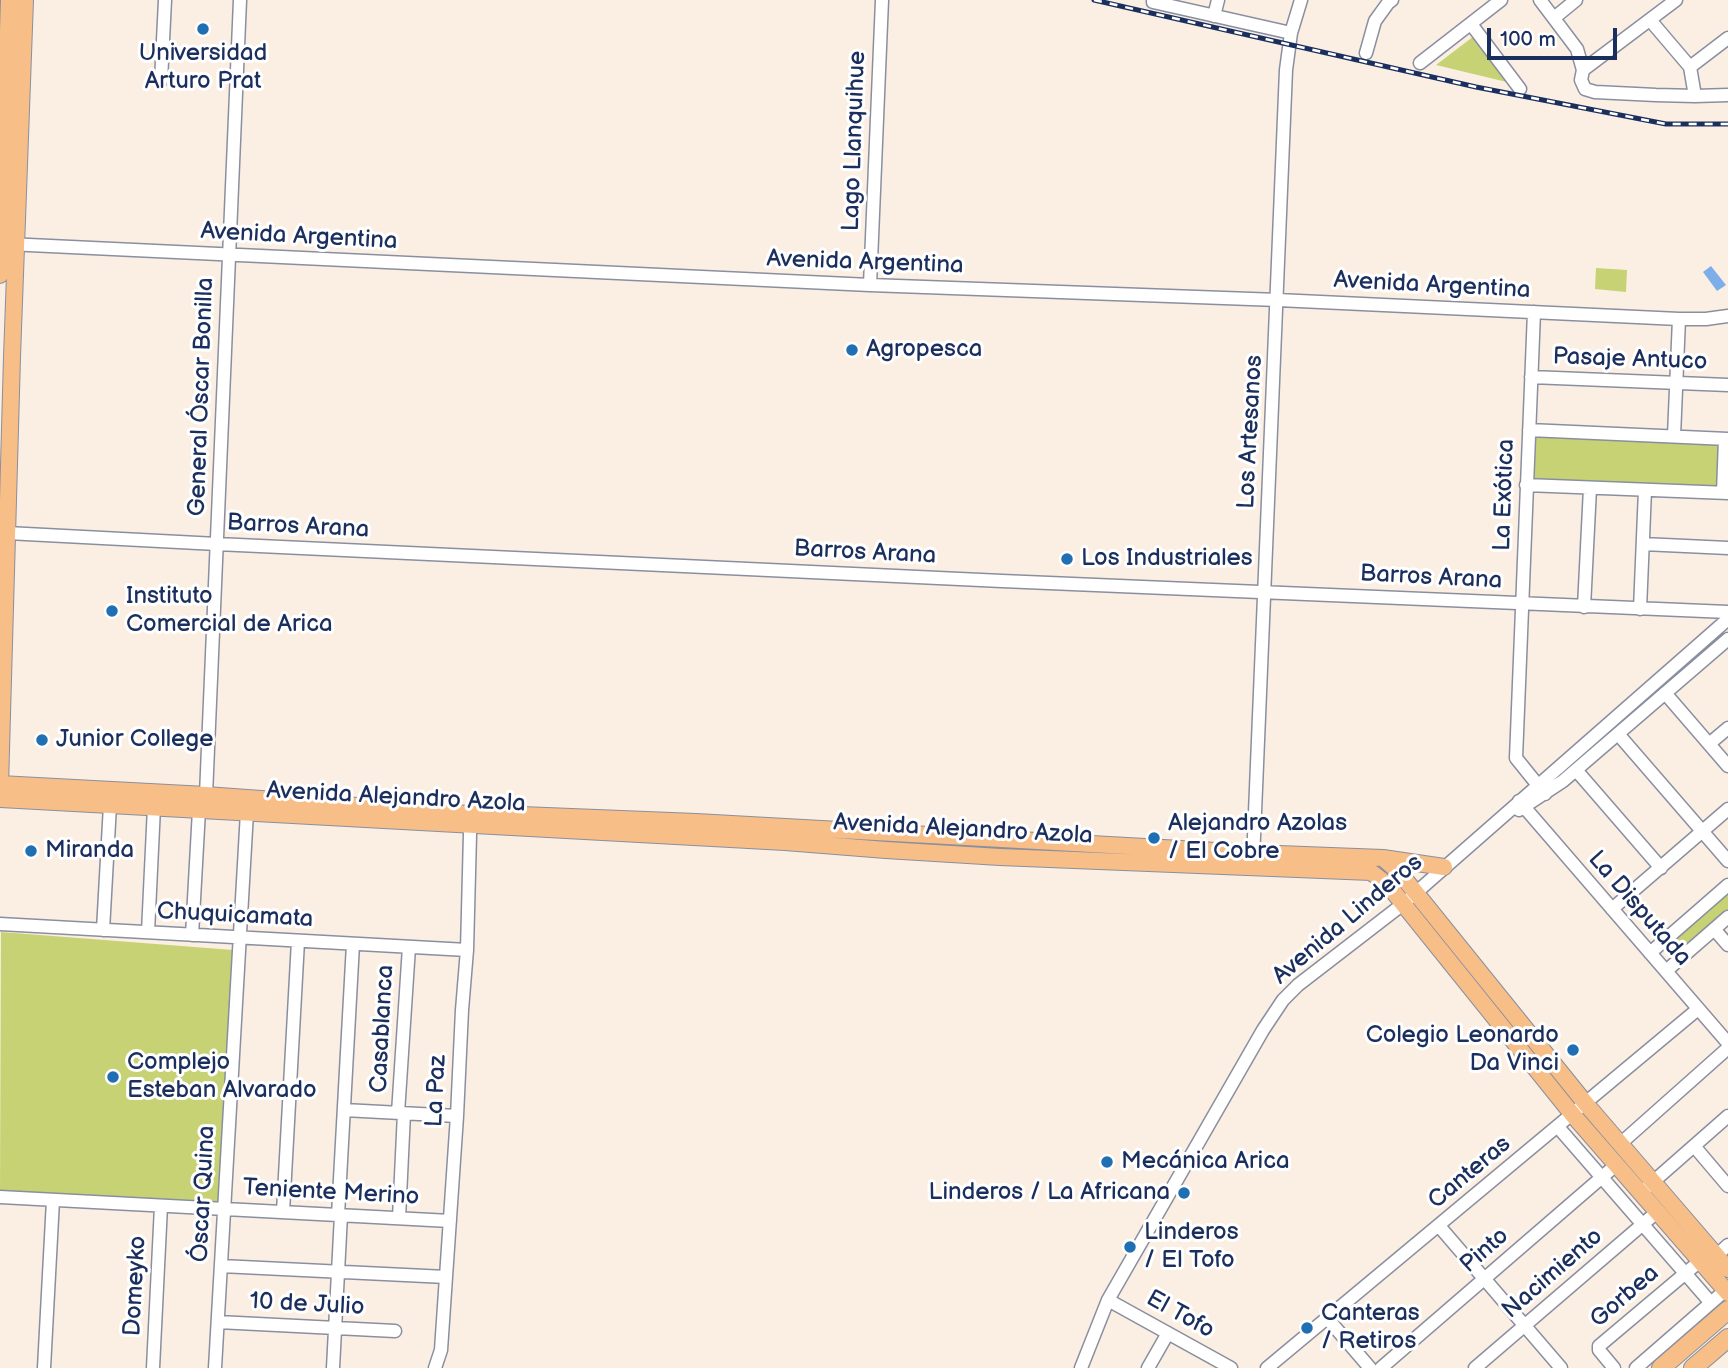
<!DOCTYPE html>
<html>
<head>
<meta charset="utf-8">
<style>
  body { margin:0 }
  #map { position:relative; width:1728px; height:1368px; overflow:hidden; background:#faefe2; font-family:"Balsamiq Sans",sans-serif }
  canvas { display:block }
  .scale { position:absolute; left:1487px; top:28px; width:130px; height:32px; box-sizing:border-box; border:4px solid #1b2f5e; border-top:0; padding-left:9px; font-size:21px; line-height:24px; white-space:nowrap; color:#1b2f5e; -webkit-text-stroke:5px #fff; paint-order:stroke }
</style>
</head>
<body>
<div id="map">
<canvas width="1728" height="1368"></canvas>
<div class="scale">100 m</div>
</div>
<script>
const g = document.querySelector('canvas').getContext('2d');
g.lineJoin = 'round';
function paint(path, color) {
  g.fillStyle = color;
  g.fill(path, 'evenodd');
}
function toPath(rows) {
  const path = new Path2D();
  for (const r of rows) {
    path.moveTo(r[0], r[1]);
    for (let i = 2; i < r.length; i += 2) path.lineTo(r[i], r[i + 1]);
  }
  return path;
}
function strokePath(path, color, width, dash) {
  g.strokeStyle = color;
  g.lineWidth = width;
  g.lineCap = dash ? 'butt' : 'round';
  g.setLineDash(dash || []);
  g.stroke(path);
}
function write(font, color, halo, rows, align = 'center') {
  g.font = font + ' "Balsamiq Sans",sans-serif';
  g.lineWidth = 6;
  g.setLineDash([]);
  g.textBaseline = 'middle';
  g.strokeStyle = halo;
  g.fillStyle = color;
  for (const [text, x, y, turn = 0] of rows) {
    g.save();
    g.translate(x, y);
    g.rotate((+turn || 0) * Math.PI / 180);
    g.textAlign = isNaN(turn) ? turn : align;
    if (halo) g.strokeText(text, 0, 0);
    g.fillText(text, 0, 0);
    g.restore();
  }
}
paint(toPath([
  [1474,36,1511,83,1436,65],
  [1596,268,1627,270,1626,292,1595,289],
  [1535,434,1722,442,1721,490,1533,482],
  [1728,892,1728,913,1681,953,1675,951,1671,946,1672,942],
  [1,932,233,950,220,1207,0,1193]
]), '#c6d274');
paint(toPath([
  [1711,266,1726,285,1717,291,1703,272]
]), '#7eaee9');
const minor = toPath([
  [1153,0,1153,2,1291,33],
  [1540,0,1577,49,1583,70],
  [1676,0,1583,70,1581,80,1585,89,1595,92,1656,95,1695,96,1728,95],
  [1214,16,1218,0],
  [1554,18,1576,0],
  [1650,20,1690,67,1695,96],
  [1471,24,1520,89],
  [1366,53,1375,21,1388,3,1392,0],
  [1420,63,1501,0],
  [1690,67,1728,38],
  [161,81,165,0],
  [8,244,870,285,1278,300,1679,319,1706,319,1728,316],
  [870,285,882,0],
  [1534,312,1516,758,1545,794],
  [1531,377,1728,385],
  [1529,430,1728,439],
  [1674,436,1679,319],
  [1526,485,1728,493],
  [1723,493,1725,439],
  [0,530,7,533,217,544,1002,581,1728,612],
  [1643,544,1728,548],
  [1584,607,1590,488],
  [1640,609,1645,490],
  [1665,693,1728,766],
  [1618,734,1728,861],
  [1709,744,1728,728],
  [1576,770,1661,868],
  [206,795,240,0],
  [1519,801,1728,1043],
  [1519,810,1563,781,1728,639],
  [1253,860,1286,70,1291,33,1301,0],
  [1612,909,1728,809],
  [0,924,467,950],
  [1714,929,1728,945],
  [103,930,110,805],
  [148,932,154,807],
  [192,935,199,810],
  [1650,953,1728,885],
  [1666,971,1728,917],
  [344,1110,457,1116],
  [398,1113,409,947],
  [1558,1127,1711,1303],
  [1620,1144,1728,1048],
  [1694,1146,1728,1186],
  [1646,1188,1728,1116],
  [0,1197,450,1221],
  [283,1212,298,941],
  [338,1215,353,944],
  [399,1218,404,1113],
  [1439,1226,1561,1368],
  [1716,1256,1728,1245],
  [221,1266,446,1277],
  [1108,1300,1231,1368],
  [1327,1318,1370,1368],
  [218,1322,395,1331],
  [44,1368,53,1200],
  [153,1368,161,1206],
  [215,1368,247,812],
  [333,1368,341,1215],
  [435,1368,441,1350,457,1116,462,1010,467,950,470,834,469,818],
  [1081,1368,1108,1300,1263,1030,1283,1000,1298,985,1403,904,1728,619],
  [1148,1368,1168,1333],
  [1267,1368,1698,1009],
  [1381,1368,1616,1165],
  [1475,1368,1657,1212],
  [1614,1368,1599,1350,1599,1346,1700,1261],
  [1636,1368,1728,1288]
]);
const major = toPath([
  [0,275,9,0],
  [0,784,206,795,468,814,497,814,696,822,1253,853,1383,858,1444,867],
  [0,786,12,357,25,0],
  [0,799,785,842,886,850,1000,857,1371,872,1388,885,1573,1115,1728,1293],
  [1383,858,1399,872,1586,1104,1728,1269]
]);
const highway = toPath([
  [1661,1368,1728,1310],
  [1693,1368,1728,1338]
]);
strokePath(minor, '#8a8fa0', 15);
strokePath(major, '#8a8fa0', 18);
strokePath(highway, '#8a8fa0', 20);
strokePath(minor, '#fff', 12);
strokePath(major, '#f7be87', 16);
strokePath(highway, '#f7be87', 18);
const rail = toPath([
  [1094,0,1476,87,1666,124,1728,124]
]);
strokePath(rail, '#1b2f5e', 5);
strokePath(rail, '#fff', 2.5, [8]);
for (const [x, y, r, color] of [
  [203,29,7,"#1f6fb2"],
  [852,350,7,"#1f6fb2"],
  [1067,559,7,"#1f6fb2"],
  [112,611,7,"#1f6fb2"],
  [42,740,7,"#1f6fb2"],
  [1154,838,7,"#1f6fb2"],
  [31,851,7,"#1f6fb2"],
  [1573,1050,7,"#1f6fb2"],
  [113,1077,7,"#1f6fb2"],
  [1107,1162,7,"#1f6fb2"],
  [1184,1193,7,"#1f6fb2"],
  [1130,1247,7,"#1f6fb2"],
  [1307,1328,7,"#1f6fb2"]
]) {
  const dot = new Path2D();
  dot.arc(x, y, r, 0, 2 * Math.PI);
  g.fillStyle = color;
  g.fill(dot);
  strokePath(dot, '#fff', 2.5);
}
write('24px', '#1b2f5e', '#fff', [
  ["Universidad",203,54,"center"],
  ["Arturo Prat",203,82,"center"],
  ["Agropesca",866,350],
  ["Los Industriales",1081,559],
  ["Instituto",126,597],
  ["Comercial de Arica",126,625],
  ["Junior College",56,740],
  ["Alejandro Azolas",1168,824],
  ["/ El Cobre",1168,852],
  ["Miranda",45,851],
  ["Colegio Leonardo",1559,1036,"right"],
  ["Da Vinci",1559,1064,"right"],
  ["Complejo",127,1063],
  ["Esteban Alvarado",127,1091],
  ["Mecánica Arica",1121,1162],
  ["Linderos / La Africana",1170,1193,"right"],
  ["Linderos",1144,1233],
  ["/ El Tofo",1144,1261],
  ["Canteras",1321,1314],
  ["/ Retiros",1321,1342]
], 'left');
write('24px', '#1b2f5e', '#fff', [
  ["Lago Llanquihue",855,141,-88],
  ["Avenida Argentina",299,237,3],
  ["Avenida Argentina",865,263,2],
  ["Avenida Argentina",1432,286,3],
  ["Pasaje Antuco",1630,360,2],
  ["General Óscar Bonilla",202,397,-88],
  ["Los Artesanos",1251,432,-87],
  ["La Exótica",1505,495,-88],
  ["Barros Arana",298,527,3],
  ["Barros Arana",865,553,3],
  ["Barros Arana",1431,578,3],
  ["Avenida Alejandro Azola",396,798,3],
  ["Avenida Alejandro Azola",963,830,3],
  ["La Disputada",1639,909,49],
  ["Chuquicamata",235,916,3],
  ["Avenida Linderos",1348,920,-40],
  ["Casablanca",383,1029,-87],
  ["La Paz",437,1091,-87],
  ["Canteras",1470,1173,-40],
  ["Teniente Merino",331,1193,3],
  ["Óscar Quina",204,1194,-87],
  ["Pinto",1485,1251,-41],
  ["Nacimiento",1553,1274,-41],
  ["Domeyko",136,1286,-87],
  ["Gorbea",1625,1297,-41],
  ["10 de Julio",307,1305,3],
  ["El Tofo",1180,1315,29]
]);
</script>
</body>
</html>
